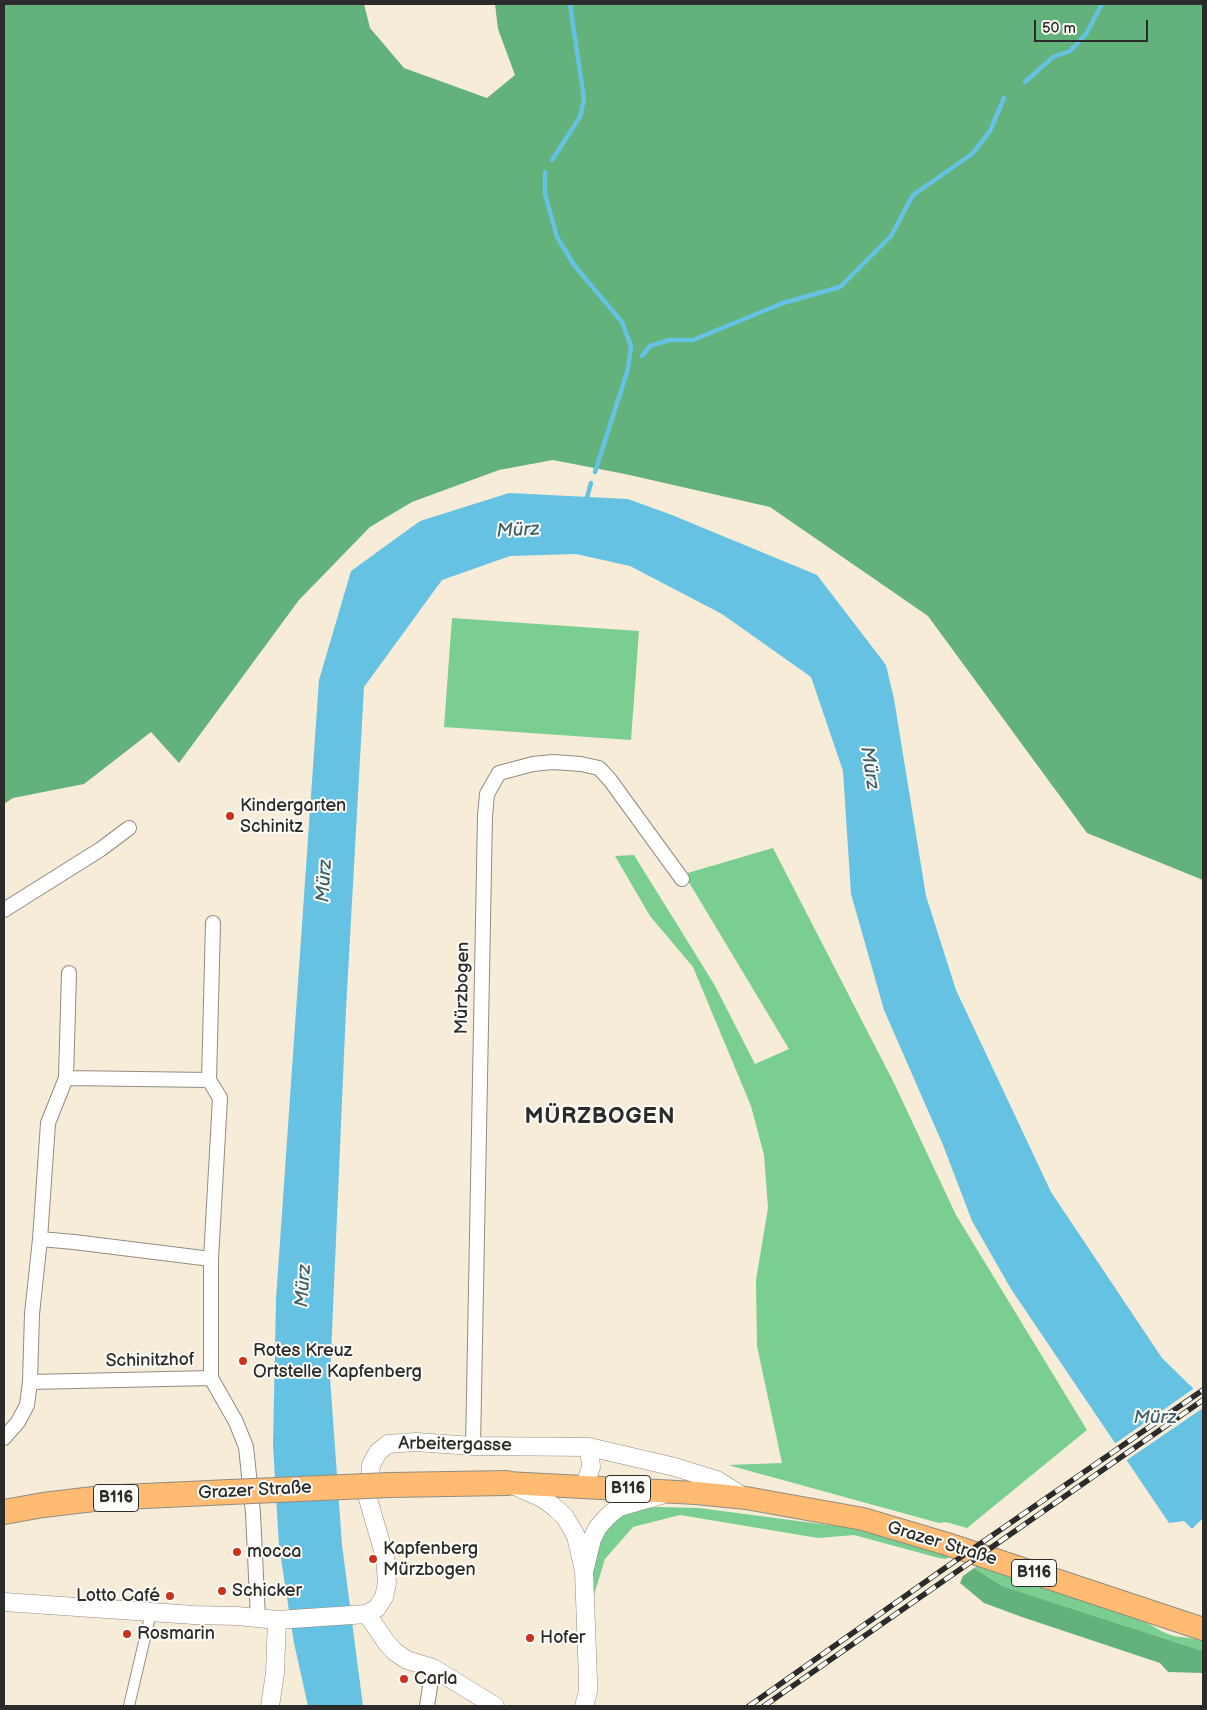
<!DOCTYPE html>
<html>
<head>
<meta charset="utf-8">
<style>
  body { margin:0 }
  #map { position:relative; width:1207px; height:1710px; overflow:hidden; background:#f7ecd8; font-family:"Balsamiq Sans",sans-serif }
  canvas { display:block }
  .frame { position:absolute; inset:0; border:5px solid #2b2b2b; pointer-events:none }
  .scale { position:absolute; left:1034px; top:20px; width:114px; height:22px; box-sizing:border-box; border:2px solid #2b2b2b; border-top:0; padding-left:6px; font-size:15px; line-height:18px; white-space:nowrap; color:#2b2b2b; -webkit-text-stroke:4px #fdfcf7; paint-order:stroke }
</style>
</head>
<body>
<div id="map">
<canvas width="1207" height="1710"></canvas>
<div class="frame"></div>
<div class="scale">50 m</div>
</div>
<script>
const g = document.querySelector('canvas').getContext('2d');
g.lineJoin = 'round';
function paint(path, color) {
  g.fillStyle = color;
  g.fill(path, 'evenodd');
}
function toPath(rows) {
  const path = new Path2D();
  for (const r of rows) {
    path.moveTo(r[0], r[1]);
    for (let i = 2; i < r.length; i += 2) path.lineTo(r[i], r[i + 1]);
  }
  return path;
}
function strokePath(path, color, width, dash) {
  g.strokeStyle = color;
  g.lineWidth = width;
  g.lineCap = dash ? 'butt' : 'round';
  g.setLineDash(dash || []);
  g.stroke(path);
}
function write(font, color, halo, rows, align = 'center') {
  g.font = font + ' "Balsamiq Sans",sans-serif';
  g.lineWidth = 4;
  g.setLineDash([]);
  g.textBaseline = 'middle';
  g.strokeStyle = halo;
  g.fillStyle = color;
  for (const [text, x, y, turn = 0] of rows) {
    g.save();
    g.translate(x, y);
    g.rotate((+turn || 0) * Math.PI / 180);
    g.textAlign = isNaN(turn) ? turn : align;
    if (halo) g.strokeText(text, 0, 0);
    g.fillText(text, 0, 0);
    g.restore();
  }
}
paint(toPath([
  [452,618,639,631,631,740,444,727],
  [773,848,894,1083,956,1215,1087,1430,967,1528,946,1522,939,1523,728,1465,782,1463,757,1346,756,1280,768,1208,764,1155,751,1106,693,967,650,916,615,856,634,855,714,984,755,1064,789,1049,684,874],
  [657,1507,699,1508,836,1526,851,1526,954,1554,946,1559,939,1558,854,1535,818,1538,680,1515,633,1527,605,1559,594,1595,592,1560,597,1544,608,1527,621,1516,634,1510],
  [982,1562,1140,1619,1163,1632,1174,1636,1203,1640,1203,1651,1002,1586,974,1568]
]), '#7ace91');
paint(toPath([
  [4,4,364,4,370,28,404,68,487,98,515,75,498,29,495,4,1203,4,1203,880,1087,833,928,616,770,507,625,474,553,460,499,470,412,502,370,527,299,600,179,763,151,732,84,784,13,798,4,804],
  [974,1568,1002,1586,1203,1651,1203,1673,1168,1672,1160,1663,1022,1617,984,1603,960,1583,963,1576]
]), '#63b17b');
paint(toPath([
  [509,493,628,499,672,515,817,575,886,665,894,699,926,896,956,990,1051,1192,1162,1358,1203,1398,1203,1518,1192,1529,1184,1521,1169,1523,1011,1289,972,1221,943,1145,884,1010,851,894,843,771,811,677,722,614,630,566,576,554,510,556,442,580,364,687,346,1009,330,1378,342,1545,363,1706,308,1706,294,1643,279,1546,273,1445,276,1299,319,680,351,571,420,521]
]), '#65c2e3');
paint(toPath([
  [1196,1387,1203,1395,1203,1408,1124,1462,1113,1445]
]), '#f7ecd8');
strokePath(toPath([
  [1025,82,1053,57,1070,51,1086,34,1102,4],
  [552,160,580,117,584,99,570,4],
  [545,172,545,194,557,237,574,265,622,322,631,346,628,369,595,472],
  [642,356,650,346,669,340,693,340,783,303,840,287,891,236,913,195,972,154,990,131,1004,98],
  [586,501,591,483]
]), '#65c2e3', 4.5);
const pedestrian = toPath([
  [129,1706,151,1612]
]);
const minor = toPath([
  [4,910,101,849,129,828],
  [66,1078,209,1080,220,1098,211,1259,211,1378],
  [209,1080,213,923],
  [40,1239,74,1242,211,1259],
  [211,1378,236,1422,246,1447,253,1513,258,1618],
  [30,1382,32,1314,40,1239,48,1123,66,1078,69,973],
  [4,1438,18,1422,27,1405,30,1382,211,1378],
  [473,1446,485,816,487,794,499,773,533,764,553,762,581,764,599,768,610,780,682,879],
  [427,1706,433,1668]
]);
const tertiary = toPath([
  [515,1486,542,1498,553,1506,565,1517,576,1536,584,1571,588,1680,588,1692,584,1706],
  [582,1487,587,1479,591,1467,589,1447],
  [585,1568,592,1539,598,1527,608,1516,619,1507,661,1495],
  [4,1602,194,1615,237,1616,277,1620,367,1614,377,1608,384,1597,387,1583,385,1557,368,1499,371,1465,378,1452,388,1444,416,1442,473,1446,589,1447,675,1467,697,1474,717,1480,744,1497],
  [367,1614,386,1642,395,1652,407,1660,433,1668,495,1706],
  [270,1706,275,1673,277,1620]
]);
const primary = toPath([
  [507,1483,696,1493,746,1498,863,1519,947,1544,1203,1629]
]);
const trunk = toPath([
  [390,1485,507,1483],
  [4,1512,43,1505,102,1498,230,1492]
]);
strokePath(pedestrian, '#918c82', 12);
strokePath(minor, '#918c82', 16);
strokePath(tertiary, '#918c82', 19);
strokePath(primary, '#918c82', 24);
strokePath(trunk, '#918c82', 26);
strokePath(pedestrian, '#fff', 10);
strokePath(minor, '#fff', 14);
strokePath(tertiary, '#fff', 18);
strokePath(primary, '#febb71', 22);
strokePath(trunk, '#febb71', 24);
const rail = toPath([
  [749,1706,945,1568,1203,1390],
  [764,1706,1203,1400]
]);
strokePath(rail, '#2b2b2b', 5.5);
strokePath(rail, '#fdfcf7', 4, [11]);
const trunkBridge = toPath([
  [230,1492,390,1485]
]);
strokePath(trunkBridge, '#918c82', 26, []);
strokePath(trunkBridge, '#febb71', 24);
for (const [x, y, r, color] of [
  [230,816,5,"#c8321e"],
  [243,1361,5,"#c8321e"],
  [237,1552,5,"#c8321e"],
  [373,1559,5,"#c8321e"],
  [222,1591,5,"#c8321e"],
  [170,1596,5,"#c8321e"],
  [127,1634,5,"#c8321e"],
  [530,1638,5,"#c8321e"],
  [404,1679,5,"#c8321e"]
]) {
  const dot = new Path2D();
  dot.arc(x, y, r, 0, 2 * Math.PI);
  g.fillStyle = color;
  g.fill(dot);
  strokePath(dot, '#fdfcf7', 2);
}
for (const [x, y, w] of [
  [628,1489,45],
  [116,1498,45],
  [1034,1573,45]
]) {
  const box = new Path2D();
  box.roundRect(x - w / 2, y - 13.5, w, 27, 4);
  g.fillStyle = '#fdfcf7';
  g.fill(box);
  strokePath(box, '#2b2b2b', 1);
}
write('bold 16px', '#2b2b2b', null, [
  ["B116",628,1489],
  ["B116",116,1498],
  ["B116",1034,1573]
]);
write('18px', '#2b2b2b', '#fdfcf7', [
  ["Kindergarten",240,806],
  ["Schinitz",240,827],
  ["Rotes Kreuz",253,1351],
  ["Ortstelle Kapfenberg",253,1372],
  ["Kapfenberg",383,1549],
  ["Mürzbogen",383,1570],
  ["mocca",247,1552],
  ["Schicker",232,1591],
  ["Lotto Café",160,1596,"right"],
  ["Rosmarin",137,1634],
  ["Hofer",540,1638],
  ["Carla",414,1679]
], 'left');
write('18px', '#2b2b2b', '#fdfcf7', [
  ["Mürzbogen",463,988,-89],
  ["Schinitzhof",150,1361,-1],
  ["Arbeitergasse",455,1445,1],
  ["Grazer Straße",255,1491,-3],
  ["Grazer Straße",942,1544,17]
]);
write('italic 19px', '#3f606b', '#fdfcf7', [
  ["Mürz",518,531,-3],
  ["Mürz",869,768,81],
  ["Mürz",325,881,-87],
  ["Mürz",304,1286,-86],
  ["Mürz",1155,1418]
]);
g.letterSpacing = '1px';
write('bold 22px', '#2b2b2b', '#fdfcf7', [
  ["MÜRZBOGEN",600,1117]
]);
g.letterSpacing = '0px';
</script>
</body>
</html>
